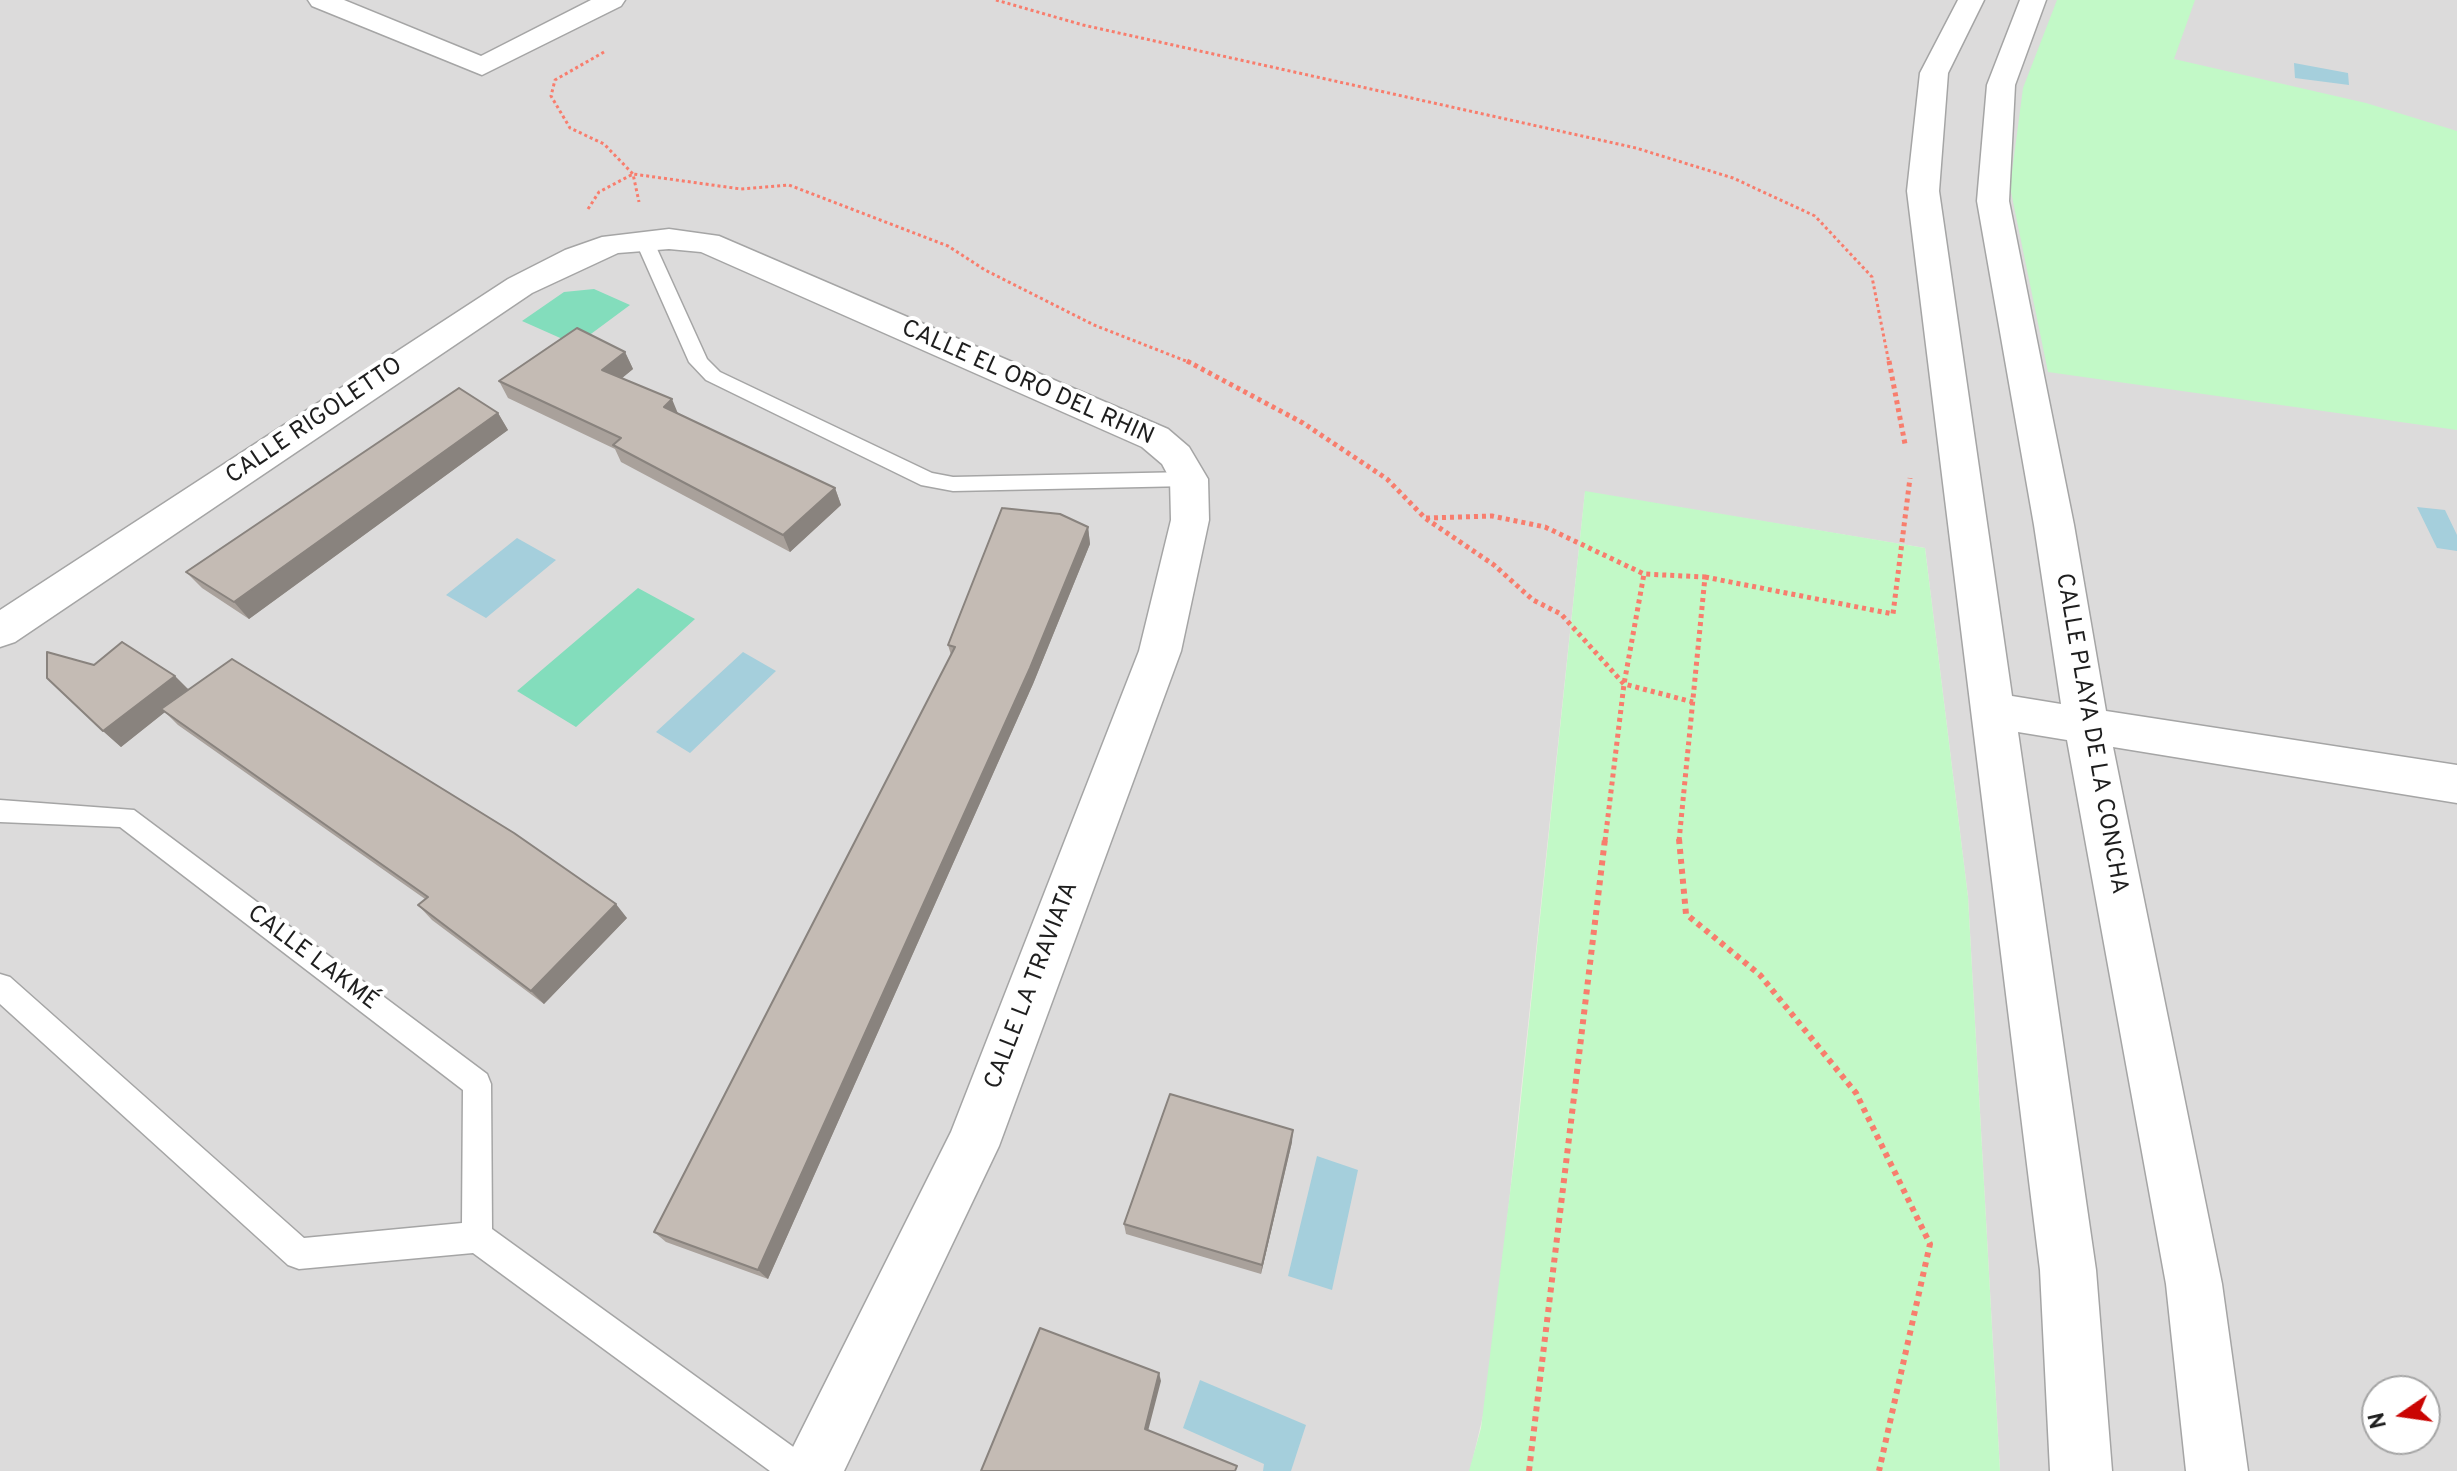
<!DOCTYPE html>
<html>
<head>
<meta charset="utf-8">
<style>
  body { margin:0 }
  #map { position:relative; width:2457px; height:1471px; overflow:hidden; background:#efece4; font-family:Overpass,sans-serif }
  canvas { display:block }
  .north { position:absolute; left:2361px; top:1375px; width:80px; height:80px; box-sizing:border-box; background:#fff; border:2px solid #a5a5a5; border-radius:50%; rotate:257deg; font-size:22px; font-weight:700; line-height:32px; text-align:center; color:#1e1e1e }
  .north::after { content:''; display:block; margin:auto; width:28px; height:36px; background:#ca0503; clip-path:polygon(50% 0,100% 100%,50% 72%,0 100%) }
</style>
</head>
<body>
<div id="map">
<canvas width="2457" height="1471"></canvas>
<div class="north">N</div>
</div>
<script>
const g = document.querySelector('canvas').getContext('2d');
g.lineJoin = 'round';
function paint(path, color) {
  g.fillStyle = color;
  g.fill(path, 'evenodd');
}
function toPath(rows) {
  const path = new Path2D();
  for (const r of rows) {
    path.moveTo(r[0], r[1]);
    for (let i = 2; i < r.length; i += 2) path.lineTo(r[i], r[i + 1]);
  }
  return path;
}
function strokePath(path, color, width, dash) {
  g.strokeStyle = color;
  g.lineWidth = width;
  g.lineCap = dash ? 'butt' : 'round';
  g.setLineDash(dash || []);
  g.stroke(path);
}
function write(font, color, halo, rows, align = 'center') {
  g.font = font + ' Overpass,sans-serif';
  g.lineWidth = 8;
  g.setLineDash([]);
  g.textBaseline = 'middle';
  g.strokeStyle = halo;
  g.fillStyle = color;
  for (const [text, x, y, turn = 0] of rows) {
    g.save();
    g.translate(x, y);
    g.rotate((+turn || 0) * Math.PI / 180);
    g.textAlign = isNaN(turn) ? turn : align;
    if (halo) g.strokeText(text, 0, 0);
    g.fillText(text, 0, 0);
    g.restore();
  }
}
paint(toPath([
  [0,0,2457,0,2457,1471,2000,1471,1968,897,1925,548,1585,492,1489,1390,1470,1471,0,1471],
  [2377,1391,2425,1391,2425,1439,2377,1439]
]), '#dcdbdb');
paint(toPath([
  [2057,0,2195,0,2174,59,2366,103,2457,131,2457,430,2048,372,2010,187,2023,88],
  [1585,491,1925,548,1968,897,2000,1471,1469,1471,1481,1428,1517,1136]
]), '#c2f9c7');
paint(toPath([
  [594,289,630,305,576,345,522,321,564,292],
  [638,588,695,619,576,727,517,691]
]), '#83ddbc');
paint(toPath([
  [2294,63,2348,73,2349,85,2295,78],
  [2417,507,2445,510,2457,535,2457,551,2437,548],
  [517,538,556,560,486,618,446,595],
  [743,652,776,671,690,753,656,732],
  [1317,1156,1358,1170,1332,1290,1288,1276],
  [1200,1380,1306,1425,1291,1471,1263,1471,1264,1464,1183,1428]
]), '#a5cfdc');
const service = toPath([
  [644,235,653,240,707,359,720,372,932,473,953,477,1189,472,1199,479,1189,486,953,491,921,485,706,380,689,362,635,240,644,235],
  [0,800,134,810,487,1074,491,1084,492,1229,810,1459,815,1471,770,1471,473,1253,299,1269,288,1265,0,1004,0,974,10,977,304,1238,462,1223,463,1090,120,827,0,822,0,800]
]);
const minor = toPath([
  [308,0,344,0,481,56,591,0,625,0,621,6,482,75,312,6,308,0],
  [1958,0,1984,0,1948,73,1939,191,2012,696,2061,704,2034,525,1977,201,1987,85,2020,0,2046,0,2015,85,2009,201,2074,525,2106,711,2457,765,2457,803,2113,747,2222,1284,2248,1471,2186,1471,2166,1284,2067,740,2018,732,2096,1270,2112,1471,2050,1471,2040,1270,1907,191,1920,73,1958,0],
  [669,229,719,236,1168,429,1189,447,1208,479,1209,520,1181,651,999,1146,844,1471,781,1471,951,1132,1139,651,1171,520,1170,479,1162,464,1142,447,701,252,669,249,618,253,532,293,15,642,0,647,0,610,508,279,565,250,602,237,669,229]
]);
strokePath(service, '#a5a5a5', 3);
strokePath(minor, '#a5a5a5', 3);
strokePath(toPath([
  [996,0,1083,25,1636,148,1733,178,1815,216,1872,277,1889,363],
  [604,52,555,80,551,96,570,128,604,144,633,174,639,202],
  [588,209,599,192,633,174,741,189,789,185,948,246,985,270,1094,325,1191,363]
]), '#f87d6d', 3, [3, 3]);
strokePath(toPath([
  [1187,361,1303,423,1387,479,1425,518,1494,565,1533,600,1561,614,1624,684,1693,702],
  [1889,361,1905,444],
  [1426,518,1492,516,1545,527,1644,574,1705,577,1679,841],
  [1705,577,1893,614,1910,478],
  [1605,841,1624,684,1644,574]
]), '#f87d6d', 5, [4, 4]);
strokePath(toPath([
  [1679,839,1686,914,1760,975,1856,1093,1930,1244,1879,1471],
  [1529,1471,1605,839]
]), '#f87d6d', 6, [5, 5]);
paint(service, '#fff');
paint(minor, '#fff');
paint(toPath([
  [625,352,633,369,622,378,679,414,835,488,841,505,790,552,621,462,615,449,508,398,499,381],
  [498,413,508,430,249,619,202,588,186,572],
  [1088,527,1090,544,1033,684,768,1279,666,1242,654,1232,951,655,948,645],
  [94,665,189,689,627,918,544,1004,432,920,418,905,425,899,178,725,165,712,121,747,103,731],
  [1292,1142,1261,1274,1126,1234,1124,1224]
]), '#a9a19b');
paint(toPath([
  [625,352,633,369,610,388,602,370],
  [672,399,679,416,664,407],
  [498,413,508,430,249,619,234,602],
  [835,488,841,505,790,552,783,535],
  [1088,527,1090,544,1033,684,768,1279,758,1270],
  [175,676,191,692,161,709,165,712,121,747,103,731],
  [616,904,627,918,544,1004,531,991],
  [1293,1130,1292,1142,1261,1274,1262,1265],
  [1159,1373,1161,1381,1147,1435,1145,1429]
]), '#89837e');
const building = toPath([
  [577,328,625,352,602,370,672,399,664,407,835,488,783,535,613,445,621,438,499,381,577,328],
  [459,388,498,413,234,602,186,572,459,388],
  [1002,508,1060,514,1088,527,1030,668,758,1270,654,1232,955,647,948,645,1002,508],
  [122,642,175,676,103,731,47,678,47,652,94,665,122,642],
  [232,659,514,833,616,904,531,991,418,905,428,897,161,709,232,659],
  [1170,1094,1293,1130,1262,1265,1124,1224,1170,1094],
  [1040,1328,1159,1373,1145,1429,1237,1466,1235,1471,981,1471,1040,1328]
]);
paint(building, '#c4bbb4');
strokePath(building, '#89837e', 2);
write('24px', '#1e1e1e', '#fff', [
  ["CALLE EL ORO DEL RHIN",1027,384,24],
  ["CALLE RIGOLETTO",315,422,-34],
  ["CALLE PLAYA DE LA CONCHA",2090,734,80],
  ["CALLE LAKMÉ",312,959,37],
  ["CALLE LA TRAVIATA",1033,986,-69]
]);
</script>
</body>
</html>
